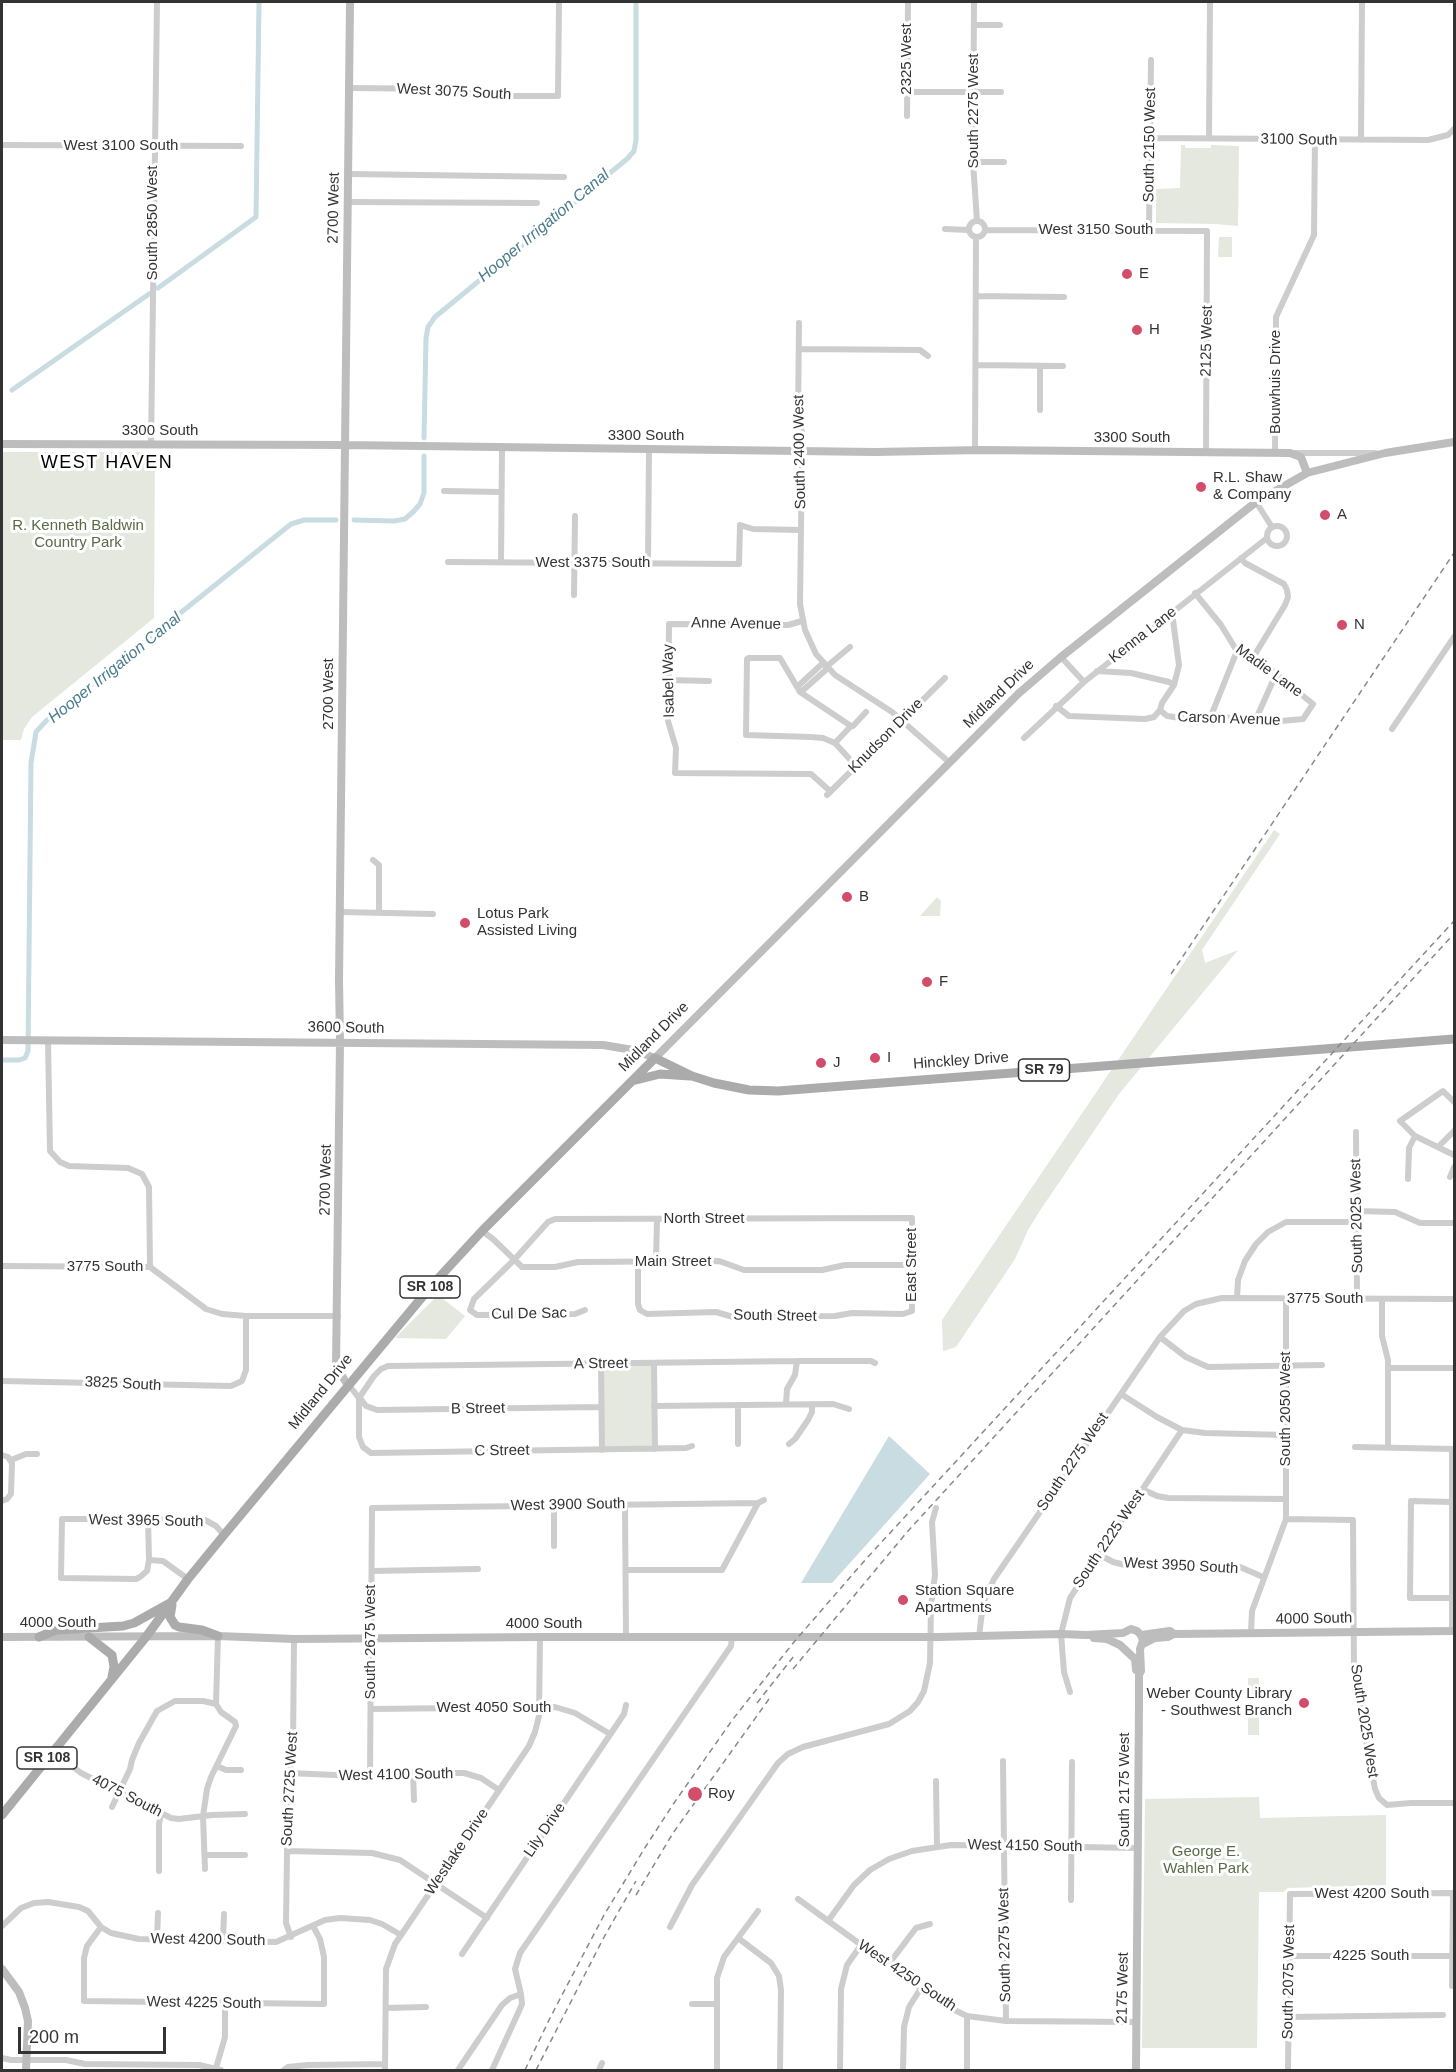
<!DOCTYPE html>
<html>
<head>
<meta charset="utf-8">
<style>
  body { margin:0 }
  #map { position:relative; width:1456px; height:2072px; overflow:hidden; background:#fff; font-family:Helvetica,sans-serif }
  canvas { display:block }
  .frame { position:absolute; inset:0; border:3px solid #333; pointer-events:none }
  .scale { position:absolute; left:18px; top:2027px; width:148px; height:27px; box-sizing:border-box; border:3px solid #333; border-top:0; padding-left:8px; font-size:18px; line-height:21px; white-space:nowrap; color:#333; -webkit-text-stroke:4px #fff; paint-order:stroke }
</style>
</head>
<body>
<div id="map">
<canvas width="1456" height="2072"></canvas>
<div class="frame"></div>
<div class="scale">200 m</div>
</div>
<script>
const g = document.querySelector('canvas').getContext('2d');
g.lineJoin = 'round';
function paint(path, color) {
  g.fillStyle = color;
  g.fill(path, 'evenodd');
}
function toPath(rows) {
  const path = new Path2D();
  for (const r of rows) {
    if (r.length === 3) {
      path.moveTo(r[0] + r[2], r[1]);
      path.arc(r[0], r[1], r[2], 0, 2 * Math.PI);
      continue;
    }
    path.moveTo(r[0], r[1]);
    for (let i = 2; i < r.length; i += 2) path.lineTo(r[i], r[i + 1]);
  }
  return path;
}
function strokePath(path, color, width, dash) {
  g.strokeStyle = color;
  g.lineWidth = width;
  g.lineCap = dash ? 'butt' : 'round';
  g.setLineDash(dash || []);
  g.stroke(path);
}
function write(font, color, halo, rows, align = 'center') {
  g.font = font + ' Helvetica,sans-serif';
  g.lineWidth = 6;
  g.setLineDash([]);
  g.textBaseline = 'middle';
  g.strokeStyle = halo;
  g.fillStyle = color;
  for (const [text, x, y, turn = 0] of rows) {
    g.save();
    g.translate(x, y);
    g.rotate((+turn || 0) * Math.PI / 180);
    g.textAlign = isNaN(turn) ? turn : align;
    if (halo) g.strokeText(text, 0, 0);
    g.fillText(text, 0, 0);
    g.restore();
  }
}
paint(toPath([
  [1181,145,1185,145,1185,148,1211,148,1211,145,1239,146,1238,226,1216,224,1156,223,1156,189,1180,188],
  [1219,237,1232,237,1232,257,1218,257],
  [2,452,155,452,154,618,32,717,24,729,21,740,2,740],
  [1274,830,1280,834,1202,950,1205,963,1238,950,1119,1094,1041,1209,1028,1230,1015,1259,956,1347,943,1351,942,1320],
  [937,897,941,901,940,916,920,916],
  [438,1295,465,1316,446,1339,395,1338],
  [602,1366,653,1366,653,1446,603,1447],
  [1248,1678,1259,1678,1259,1696,1248,1696],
  [1248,1717,1259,1717,1259,1735,1248,1735],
  [1259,1797,1260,1818,1386,1815,1386,1885,1288,1888,1283,1892,1259,1892,1257,2048,1142,2048,1145,1799]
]), '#e4e8de');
paint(toPath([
  [889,1436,930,1474,832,1583,801,1583]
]), '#c8dce2');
strokePath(toPath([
  [158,288,256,217,259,2],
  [12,390,149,294],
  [424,438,426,338,428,327,435,317,627,159,634,151,636,140,636,2],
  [354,520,394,521,405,519,413,512,420,504,424,493,424,456],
  [2,1060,19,1060,25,1058,28,1051,31,763,36,732,46,721,291,524,304,520,336,520]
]), '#c8dce2', 5);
strokePath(toPath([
  [974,2,973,162,977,221],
  [974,25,1000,25],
  [349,88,451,89,482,96,558,96,559,2],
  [907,92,1001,92],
  [907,116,908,2],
  [1150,138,1428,140,1448,135,1454,129],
  [1209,138,1210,2],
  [1361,140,1362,2],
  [2,145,241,146],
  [973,162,1004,162],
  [348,174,564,177],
  [348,202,537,203],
  [977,229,8],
  [945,229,969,230],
  [985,230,1207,231,1206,452],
  [1149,230,1151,60],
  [977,296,1064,297],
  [799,323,798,420,802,432,802,451,800,604,805,630,816,654,835,675,892,712,950,763],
  [799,349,920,350,928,356],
  [976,365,1063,366],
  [1040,367,1040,410],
  [151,445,157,2],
  [975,451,976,237],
  [1275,452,1276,317,1314,235,1315,139],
  [1295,453,1375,453],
  [444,491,501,492],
  [1256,502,1272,527],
  [1277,536,10],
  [1241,558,1245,563,1284,584,1287,590,1288,597,1285,605,1254,656],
  [448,562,739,564,740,525,753,529,801,530],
  [501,562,502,448],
  [648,563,649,449],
  [574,595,575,516],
  [802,621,788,625,669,624,668,721,676,748,675,773,811,774,830,791],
  [1061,657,1084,682],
  [749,658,780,658,800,692,851,726,835,743,823,738,811,737,746,735,747,659,749,658],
  [826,667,850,647],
  [1097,671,1131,673,1169,682,1174,685],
  [669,680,709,681],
  [797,687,823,663],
  [801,692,828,668],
  [1056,706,1069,716,1145,719,1154,717,1160,710,1167,716,1188,719,1203,720,1211,716,1242,719,1256,719,1270,722,1303,719,1313,704,1254,656,1237,651,1221,625,1195,593],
  [1160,710,1162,703,1174,685,1179,665,1173,620,1170,613],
  [1211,716,1237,651],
  [1256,719,1276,674],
  [851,726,853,726,866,712],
  [1392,729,1454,637],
  [1024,738,1084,682,1267,538],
  [835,743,856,766],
  [827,795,945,678],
  [373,860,379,865,379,913],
  [341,912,433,914],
  [48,1040,50,1151,60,1162,69,1166,128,1168,142,1174,149,1187,150,1267],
  [1454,1102,1443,1091,1400,1121,1415,1136,1454,1155],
  [1356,1132,1357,1299],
  [1438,1147,1454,1131],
  [1450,1177,1454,1167],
  [1408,1179,1409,1148,1415,1136],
  [1357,1211,1395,1212,1420,1223,1454,1223],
  [482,1231,493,1239,522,1267,555,1267,578,1262,719,1261,744,1270,822,1270,845,1265,912,1265],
  [656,1262,657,1219],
  [2,1266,150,1267,206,1309,222,1314,246,1316,338,1316],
  [1237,1298,1238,1280,1245,1261,1256,1244,1268,1232,1286,1222,1357,1222],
  [1382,1299,1382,1336,1388,1360,1388,1447],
  [585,1310,575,1314,477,1315,470,1310,474,1299,514,1260,548,1222,555,1219,912,1218,912,1311,903,1314,852,1313,835,1316,733,1317,716,1312,647,1314,640,1310,638,1304,638,1262],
  [1160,1337,1186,1357,1208,1367,1322,1365],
  [654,1363,655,1449],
  [601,1364,602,1450],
  [1388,1368,1454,1368],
  [2,1381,231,1386,242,1381,246,1370,246,1316],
  [348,1384,359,1398,374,1376,381,1369,388,1366,797,1361,871,1361,875,1363],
  [1121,1394,1157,1417,1182,1430,1205,1433,1286,1435],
  [359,1398,359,1437,363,1447,371,1453,686,1448,692,1446],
  [360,1398,366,1406,377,1410,601,1407],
  [786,1404,787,1389,795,1375,797,1361],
  [654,1406,833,1404,849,1409],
  [738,1444,738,1405],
  [789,1444,795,1439,808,1420,812,1412,812,1404],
  [1355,1447,1454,1449],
  [1452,1449,1452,1631],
  [2,1455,8,1457,12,1463,11,1494,7,1499,2,1501],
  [11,1460,26,1454,37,1454],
  [1142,1489,1157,1496,1168,1498,1286,1499],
  [1452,1502,1411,1501,1410,1598,1452,1598],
  [625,1505,626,1637],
  [148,1519,149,1560,147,1571,140,1577,136,1579,61,1578,62,1519,148,1519,205,1520,216,1526,224,1535],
  [1286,1519,1353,1520,1354,1674,1375,1789,1379,1798,1387,1805,1411,1803,1454,1803],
  [554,1546,554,1505],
  [1098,1554,1113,1562,1125,1565,1240,1567,1263,1577],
  [149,1560,163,1561,188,1579],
  [626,1570,722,1570,758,1503],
  [372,1571,478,1569],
  [1251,1633,1252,1611,1286,1519,1286,1299],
  [979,1637,983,1603,994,1579,1160,1337,1184,1311,1196,1304,1222,1298,1454,1299],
  [1070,1692,1064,1672,1061,1634,1070,1598,1182,1430],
  [216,1704,218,1636],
  [371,1709,555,1707,575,1713,610,1734],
  [53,1751,81,1773,171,1818,179,1819,212,1815,245,1814],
  [1003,1761,1006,2021],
  [217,1766,226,1770,241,1770],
  [289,1773,380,1777,397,1773,464,1773,481,1778,499,1790],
  [413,1773,414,1800],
  [370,1777,372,1508,758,1503,764,1500],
  [936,1781,937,1847],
  [112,1807,130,1769,132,1760,139,1743,157,1711,175,1701,203,1701,216,1704],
  [287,1851,372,1853,400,1860,487,1918],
  [205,1855,245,1855],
  [205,1869,203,1816,207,1789,211,1777,236,1726,235,1722,221,1712,216,1704],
  [159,1871,159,1824,161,1814],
  [798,1899,944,2005,967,2016,1006,2021,1136,2022],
  [1071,1900,1072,1762],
  [828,1921,854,1885,870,1870,889,1859,912,1851,951,1845,1138,1848],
  [2,1926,21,1908,34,1903,48,1902,79,1907,88,1911,101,1927,111,1933,139,1939,276,1942,325,1920,340,1918,370,1920,382,1924,401,1935],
  [101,1927,87,1946,84,1958,84,2001,324,2004,324,1957,320,1939,313,1926],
  [670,1927,692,1885,778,1763,788,1754,803,1747,889,1724,910,1711,918,1702,924,1691,930,1663,931,1606,935,1575,932,1522,936,1508],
  [291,1937,286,1923,288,1783,293,1747,294,1639],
  [738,1938,771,1963,779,1976,781,1990,780,2070],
  [157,1939,158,1913],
  [223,1941,224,1914],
  [462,1954,624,1714,626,1705],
  [1289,1956,1452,1956],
  [888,1965,916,1928,930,1924],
  [1452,1986,1453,1893],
  [692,2004,717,2004],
  [386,2008,426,2007],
  [1289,2017,1443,2015],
  [2,2058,11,2060,66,2060,85,2064,199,2065,221,2070],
  [216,2068,225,2037,225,2003],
  [284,2070,288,2067,308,2065,385,2064],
  [385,2070,386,1969,395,1944,529,1746,535,1732,539,1716,540,1637],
  [458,2070,502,2005,510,1998,521,1994,515,1969,520,1953,731,1646,732,1637],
  [492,2070,519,2011,522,2004,521,1994],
  [599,2070,602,2063],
  [717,2070,717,1978,724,1957,758,1911],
  [840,2070,841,1989,847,1965,861,1945],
  [903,2070,904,2027,909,2007,921,1988],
  [967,2070,967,2016],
  [1288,2070,1290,1894,1454,1893]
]), '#cdcdcd', 6);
strokePath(toPath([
  [2,444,345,445,875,452,981,450,1290,453,1301,457,1307,473],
  [2,1040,603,1045,633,1050,655,1058,1018,694,1061,657,1256,502,1307,473,1385,453,1454,442],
  [347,1384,336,1366,340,1042,339,979,350,2],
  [1141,1635,1170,1631,1174,1634],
  [2,1637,218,1636,294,1639,540,1637,938,1637,1061,1634,1086,1635,1123,1633,1131,1629,1137,1631,1141,1635,1143,1641,1140,1649,1141,1671,1139,1675,1139,1704,1136,2070],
  [1094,1638,1107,1639,1120,1645,1135,1659,1136,1670],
  [1143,1644,1155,1638,1168,1637,1174,1634,1454,1631],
  [2,1969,19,1992,25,2008,28,2021,26,2070]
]), '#bdbdbd', 8);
strokePath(toPath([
  [632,1081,660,1074,690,1076],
  [172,1605,170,1617,175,1625,179,1627,202,1630,218,1636],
  [39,1637,56,1630,123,1626,134,1623,170,1603],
  [89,1637,112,1655,114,1667,112,1677],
  [2,1815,146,1637,188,1579,224,1535,433,1284,482,1231,655,1058,692,1076,714,1083,749,1090,778,1091,1454,1039]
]), '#ababab', 9);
strokePath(toPath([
  [1171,974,1454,553],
  [793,1669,908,1531,1451,937],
  [757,1703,794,1656],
  [636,1895,673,1833,769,1699],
  [525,2070,550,2018,604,1915,646,1846,674,1803,733,1719,794,1642,866,1559,1454,921],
  [536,2070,603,1939,636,1881]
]), '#888', 1.5, [6, 4.5]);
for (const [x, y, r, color] of [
  [1127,274,6,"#d24d6a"],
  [1137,330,6,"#d24d6a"],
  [1201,487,6,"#d24d6a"],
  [1325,515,6,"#d24d6a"],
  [1342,625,6,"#d24d6a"],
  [847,897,6,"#d24d6a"],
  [465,923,6,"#d24d6a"],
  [927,982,6,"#d24d6a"],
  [875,1058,6,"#d24d6a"],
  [821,1063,6,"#d24d6a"],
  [903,1600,6,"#d24d6a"],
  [1304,1703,6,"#d24d6a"],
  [695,1794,8,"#d24d6a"]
]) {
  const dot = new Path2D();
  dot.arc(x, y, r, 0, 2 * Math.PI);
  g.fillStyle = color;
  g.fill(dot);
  strokePath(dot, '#fff', 2);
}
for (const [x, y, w] of [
  [1044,1070,51],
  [430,1287,60],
  [47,1758,60]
]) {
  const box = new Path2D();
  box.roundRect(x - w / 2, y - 11, w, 22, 4.5);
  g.fillStyle = '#fff';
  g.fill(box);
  strokePath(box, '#333', 1.5);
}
write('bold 14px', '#333', null, [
  ["SR 79",1044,1070],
  ["SR 108",430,1287],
  ["SR 108",47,1758]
]);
write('15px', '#333', '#fff', [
  ["2325 West",907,59,-90],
  ["West 3075 South",454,92,3],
  ["South 2275 West",974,111,-90],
  ["3100 South",1299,140,1],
  ["South 2150 West",1150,145,-89],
  ["West 3100 South",121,146],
  ["2700 West",334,208,-89],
  ["South 2850 West",153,223,-90],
  ["West 3150 South",1096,230],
  ["2125 West",1207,341,-89],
  ["Bouwhuis Drive",1276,382,-90],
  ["3300 South",160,431],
  ["3300 South",646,436],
  ["3300 South",1132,438],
  ["South 2400 West",800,452,-91],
  ["West 3375 South",593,563],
  ["Anne Avenue",736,624,1],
  ["Kenna Lane",1143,635,-38],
  ["Madie Lane",1269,671,36],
  ["Isabel Way",669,681,-91],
  ["2700 West",329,694,-90],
  ["Midland Drive",999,694,-44],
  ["Carson Avenue",1229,719,2],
  ["Knudson Drive",886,736,-45],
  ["3600 South",346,1028,1],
  ["Midland Drive",654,1037,-45],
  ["Hinckley Drive",961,1061,-4],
  ["2700 West",326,1180,-89],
  ["South 2025 West",1357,1216,-91],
  ["North Street",704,1219],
  ["Main Street",673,1262],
  ["East Street",912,1265,-90],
  ["3775 South",105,1267],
  ["3775 South",1325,1299],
  ["Cul De Sac",529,1314,-1],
  ["South Street",775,1316,1],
  ["A Street",601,1364,-1],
  ["3825 South",123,1384,3],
  ["Midland Drive",321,1392,-51],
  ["B Street",478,1409,-1],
  ["South 2050 West",1286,1409,-90],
  ["C Street",502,1451,-1],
  ["South 2275 West",1073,1462,-56],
  ["West 3900 South",568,1505,-1],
  ["West 3965 South",146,1521,1],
  ["South 2225 West",1109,1539,-56],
  ["West 3950 South",1181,1566,3],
  ["4000 South",1314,1619,-1],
  ["4000 South",58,1623],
  ["4000 South",544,1624],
  ["South 2675 West",371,1642,-90],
  ["West 4050 South",494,1708],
  ["South 2025 West",1364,1721,81],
  ["West 4100 South",396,1775,-1],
  ["South 2725 West",290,1789,-87],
  ["South 2175 West",1125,1790,-90],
  ["4075 South",127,1796,27],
  ["Lily Drive",545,1830,-56],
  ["West 4150 South",1025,1846,1],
  ["Westlake Drive",457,1852,-56],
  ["West 4200 South",1372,1894],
  ["West 4200 South",208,1940,1],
  ["South 2275 West",1005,1945,-91],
  ["4225 South",1371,1956],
  ["West 4250 South",907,1976,34],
  ["South 2075 West",1289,1982,-89],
  ["2175 West",1123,1988,-89],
  ["West 4225 South",204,2003,1]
]);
write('15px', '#333', '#fff', [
  ["E",1139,274],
  ["H",1149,330],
  ["R.L. Shaw",1213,478],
  ["& Company",1213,495],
  ["A",1337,515],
  ["N",1354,625],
  ["B",859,897],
  ["Lotus Park",477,914],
  ["Assisted Living",477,931],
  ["F",939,982],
  ["I",887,1058],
  ["J",833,1063],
  ["Station Square",915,1591],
  ["Apartments",915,1608],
  ["Weber County Library",1292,1694,"right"],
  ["- Southwest Branch",1292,1711,"right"],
  ["Roy",708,1794]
], 'left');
write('15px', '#5c6a45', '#fff', [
  ["R. Kenneth Baldwin",78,526],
  ["Country Park",78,543],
  ["George E.",1206,1852],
  ["Wahlen Park",1206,1869]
]);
write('italic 16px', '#497c8d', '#fff', [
  ["Hooper Irrigation Canal",544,226,-40],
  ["Hooper Irrigation Canal",115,668,-39]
]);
g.letterSpacing = '1.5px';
write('18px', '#000', '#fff', [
  ["WEST HAVEN",107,463]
]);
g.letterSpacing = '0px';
</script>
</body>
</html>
